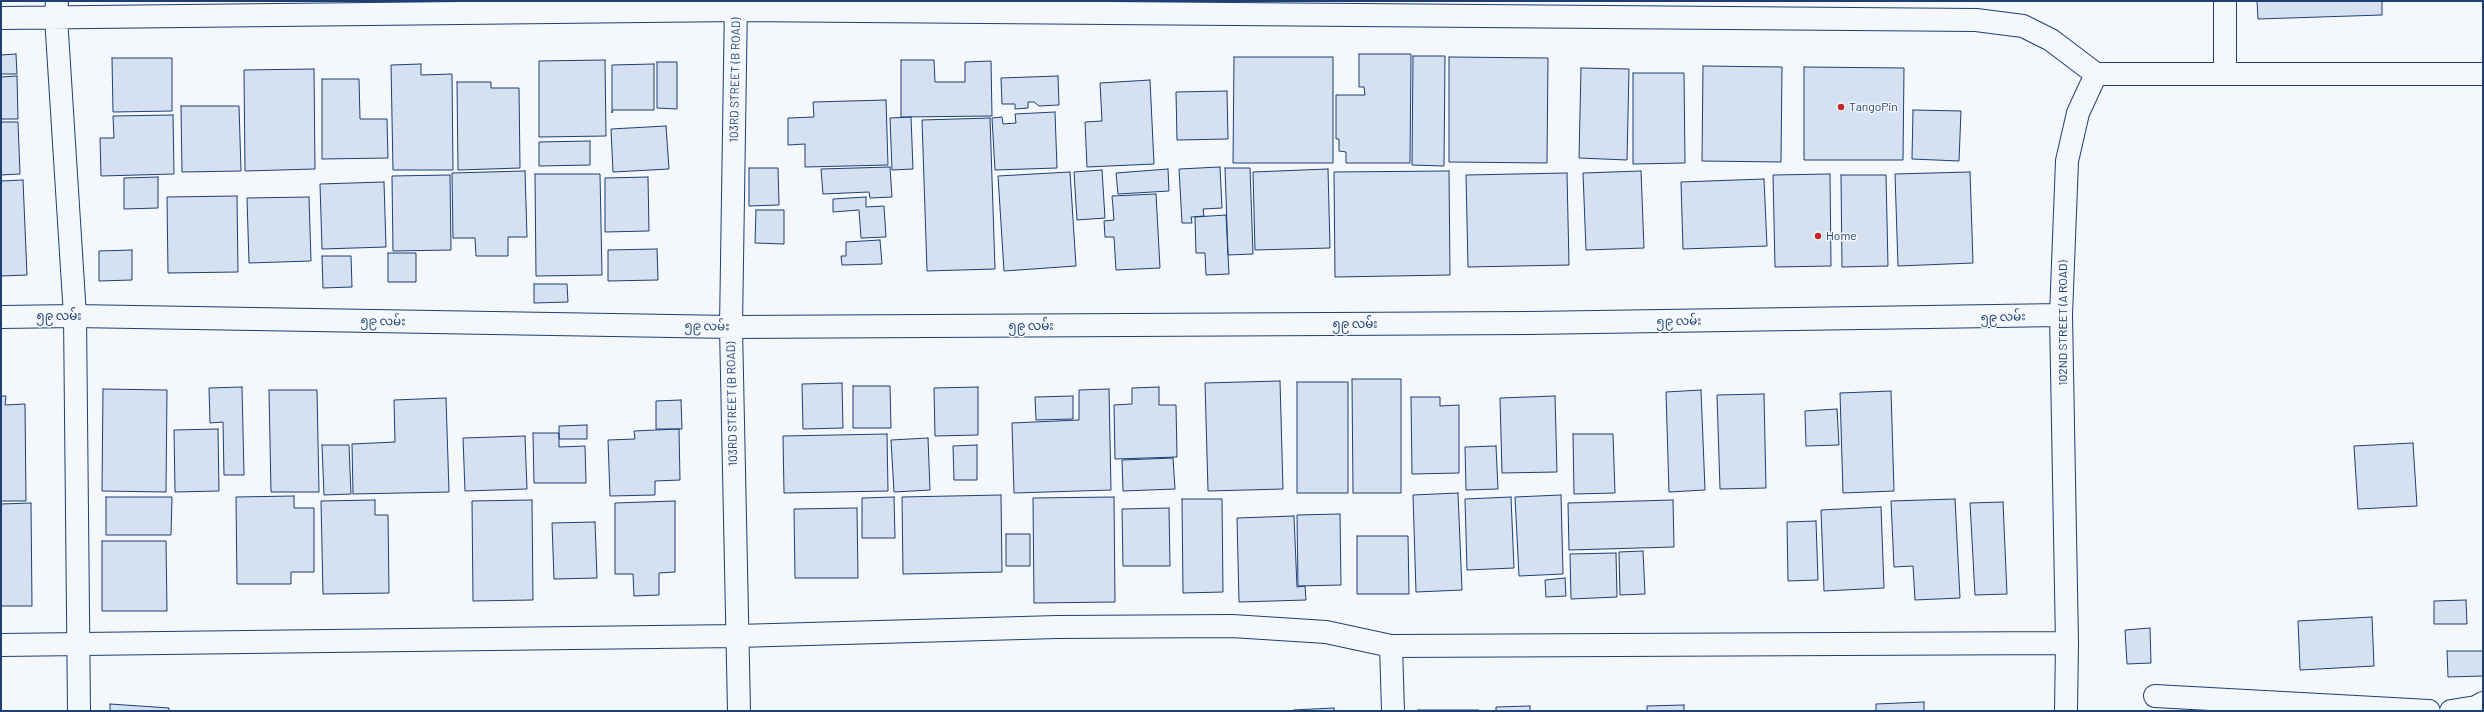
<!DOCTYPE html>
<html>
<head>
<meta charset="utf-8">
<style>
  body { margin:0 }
  #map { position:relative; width:2484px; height:712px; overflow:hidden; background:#f4f7fb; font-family:Barlow,sans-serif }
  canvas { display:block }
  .frame { position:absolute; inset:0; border:2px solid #1d3f73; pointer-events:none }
</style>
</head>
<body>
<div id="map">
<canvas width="2484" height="712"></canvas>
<div class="frame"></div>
</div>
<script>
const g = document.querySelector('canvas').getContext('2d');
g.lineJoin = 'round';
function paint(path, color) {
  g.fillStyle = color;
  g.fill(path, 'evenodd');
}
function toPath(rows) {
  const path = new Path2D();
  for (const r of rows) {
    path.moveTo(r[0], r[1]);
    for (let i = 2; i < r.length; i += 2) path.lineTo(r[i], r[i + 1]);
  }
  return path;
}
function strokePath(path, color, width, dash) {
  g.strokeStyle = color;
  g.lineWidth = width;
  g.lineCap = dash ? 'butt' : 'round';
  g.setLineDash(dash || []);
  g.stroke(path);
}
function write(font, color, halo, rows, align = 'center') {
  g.font = font + ' Barlow,"Noto Sans Myanmar",sans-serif';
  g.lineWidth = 3;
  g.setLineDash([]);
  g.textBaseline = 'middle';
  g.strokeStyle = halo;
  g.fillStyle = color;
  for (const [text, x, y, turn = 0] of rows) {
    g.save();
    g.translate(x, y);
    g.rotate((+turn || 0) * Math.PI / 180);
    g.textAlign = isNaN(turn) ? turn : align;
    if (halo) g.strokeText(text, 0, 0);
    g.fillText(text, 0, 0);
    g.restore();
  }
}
const building = toPath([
  [2257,1,2382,1,2382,15,2258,19,2257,1],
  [16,54,17,74,1,74,1,55,16,54],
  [1359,54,1411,54,1410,163,1346,163,1346,152,1339,151,1339,139,1336,139,1336,95,1365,95,1364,87,1359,87,1359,54],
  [1413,56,1445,56,1444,166,1412,165,1413,56],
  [1234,57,1333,57,1333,163,1233,163,1234,57],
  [1449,57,1548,58,1547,163,1449,162,1449,57],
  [112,58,172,58,172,111,113,112,112,58],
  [605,60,606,136,539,137,539,61,605,60],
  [901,60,934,60,935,82,965,82,965,62,991,61,992,116,901,117,901,60],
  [657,62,677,62,677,109,657,108,657,62],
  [421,64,421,75,452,74,453,170,393,170,391,65,421,64],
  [654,64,654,110,613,110,612,113,612,65,654,64],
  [1703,66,1782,67,1781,162,1702,161,1703,66],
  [1804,67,1904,68,1903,160,1804,160,1804,67],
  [1581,68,1629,69,1627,160,1579,158,1581,68],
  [314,69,315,169,245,171,244,70,314,69],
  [1633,73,1684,73,1685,163,1633,164,1633,73],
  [17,76,18,119,1,119,1,77,17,76],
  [1058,76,1059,105,1039,106,1034,102,1028,102,1028,108,1015,109,1015,104,1002,104,1001,78,1058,76],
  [322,79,359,79,360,119,387,119,388,158,322,159,322,79],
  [1150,80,1154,164,1087,167,1085,122,1102,121,1100,83,1150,80],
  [457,82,491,82,491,88,519,88,520,168,458,170,457,82],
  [1227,91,1228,139,1177,140,1176,92,1227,91],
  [886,100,888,165,805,167,805,144,788,145,788,118,814,117,813,102,886,100],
  [181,106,239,106,241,171,182,172,181,106],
  [1913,110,1961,111,1959,161,1912,159,1913,110],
  [1055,112,1057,168,995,170,992,118,1002,117,1003,124,1016,123,1015,114,1055,112],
  [173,115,174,174,101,176,100,138,114,138,113,116,173,115],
  [911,117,913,169,892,170,890,118,911,117],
  [990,118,995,269,927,271,922,120,990,118],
  [1,122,18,122,20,174,1,175,1,122],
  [666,126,669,169,613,172,611,129,666,126],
  [590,141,590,165,539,166,539,142,590,141],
  [890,167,892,197,870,198,869,192,823,194,821,169,890,167],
  [1220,167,1222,208,1203,209,1204,216,1191,217,1192,223,1182,223,1179,169,1220,167],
  [749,168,778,168,779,205,749,206,749,168],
  [1225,168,1250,168,1253,254,1228,255,1225,168],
  [1168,169,1169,191,1118,194,1116,173,1168,169],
  [1328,169,1330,248,1255,250,1253,172,1328,169],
  [1102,170,1105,218,1077,220,1074,172,1102,170],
  [525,171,527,237,508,237,508,256,476,256,475,238,453,238,452,173,525,171],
  [1449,171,1450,275,1335,277,1334,172,1449,171],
  [1641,171,1644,248,1586,250,1583,173,1641,171],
  [1070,172,1076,266,1004,271,998,176,1070,172],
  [1970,172,1973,263,1898,266,1895,174,1970,172],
  [1567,173,1569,265,1468,267,1466,175,1567,173],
  [535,174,600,174,602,275,536,276,535,174],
  [1830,174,1831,266,1775,267,1773,175,1830,174],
  [450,175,451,250,393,251,392,176,450,175],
  [1841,175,1886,175,1888,266,1842,267,1841,175],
  [158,177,158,208,124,209,124,178,158,177],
  [648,177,649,231,605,232,605,178,648,177],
  [1764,179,1767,246,1683,249,1681,182,1764,179],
  [23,180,27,275,1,276,1,181,23,180],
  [384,182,386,247,322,249,320,184,384,182],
  [1156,194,1160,268,1116,270,1114,237,1105,237,1104,221,1114,220,1112,196,1156,194],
  [237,196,238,272,168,273,167,197,237,196],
  [309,197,311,261,249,263,247,198,309,197],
  [866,197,866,207,884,206,886,237,861,238,859,210,833,212,833,199,866,197],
  [756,210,784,210,784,244,755,243,756,210],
  [1226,215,1229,274,1206,275,1205,253,1196,253,1195,217,1226,215],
  [880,240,882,264,842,265,841,256,846,256,846,242,880,240],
  [657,249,658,280,608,281,608,250,657,249],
  [132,250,132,280,99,281,99,251,132,250],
  [388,253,416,253,416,282,388,282,388,253],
  [322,256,351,256,352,287,323,288,322,256],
  [534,284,567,284,568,302,534,303,534,284],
  [1352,379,1401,379,1401,493,1353,493,1352,379],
  [1280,381,1283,489,1208,491,1205,383,1280,381],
  [1297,382,1348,382,1348,493,1297,493,1297,382],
  [842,383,843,428,803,429,802,384,842,383],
  [853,386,890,386,891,428,853,428,853,386],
  [242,387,244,475,224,475,223,422,210,423,209,388,242,387],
  [978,387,978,435,935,436,934,388,978,387],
  [1159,387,1159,405,1176,405,1177,457,1115,459,1114,405,1132,404,1132,388,1159,387],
  [103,389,167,390,166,492,102,491,103,389],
  [1109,389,1111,490,1014,493,1012,423,1079,420,1079,390,1109,389],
  [269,390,317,390,319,492,271,492,269,390],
  [1701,390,1705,490,1669,492,1666,392,1701,390],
  [1891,391,1894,491,1843,493,1840,393,1891,391],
  [1764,394,1766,488,1720,489,1717,395,1764,394],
  [1,396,6,396,5,405,25,404,26,501,1,501,1,396],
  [1073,396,1073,419,1036,420,1035,397,1073,396],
  [1555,396,1557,472,1502,473,1500,398,1555,396],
  [1411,397,1440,397,1440,406,1459,405,1459,473,1412,474,1411,397],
  [446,398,449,492,353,494,352,444,395,442,394,400,446,398],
  [681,400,682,429,656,429,656,401,681,400],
  [1837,409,1839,445,1806,446,1805,411,1837,409],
  [587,425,587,439,559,439,559,426,587,425],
  [218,429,219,491,175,492,174,430,218,429],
  [679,429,680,480,655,481,655,495,610,496,608,440,635,439,634,431,679,429],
  [533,433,559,433,559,447,585,446,586,483,534,483,533,433],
  [887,434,888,491,784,493,783,436,887,434],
  [1573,434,1613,434,1615,493,1574,494,1573,434],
  [525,436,527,489,465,491,463,438,525,436],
  [928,438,930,490,894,492,891,440,928,438],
  [2413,443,2417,506,2358,509,2354,446,2413,443],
  [322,445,349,445,351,494,324,495,322,445],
  [977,445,977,480,954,480,953,446,977,445],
  [1496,446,1498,489,1466,490,1465,447,1496,446],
  [1173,458,1175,489,1123,491,1122,460,1173,458],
  [1458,493,1462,590,1416,592,1413,495,1458,493],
  [1001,495,1002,572,903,574,902,497,1001,495],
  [1561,495,1563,574,1519,576,1515,497,1561,495],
  [294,496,294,508,314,508,314,572,291,572,291,584,237,584,236,497,294,496],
  [106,497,172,497,171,535,106,535,106,497],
  [894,497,895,538,862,538,862,498,894,497],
  [1114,497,1115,602,1034,603,1033,498,1114,497],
  [1511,497,1514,568,1467,570,1465,499,1511,497],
  [1182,499,1222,499,1223,592,1183,593,1182,499],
  [1955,499,1960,598,1915,600,1913,566,1894,567,1891,501,1955,499],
  [375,500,375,515,388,515,389,593,323,594,321,501,375,500],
  [532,500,533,600,473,601,472,501,532,500],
  [1673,500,1674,547,1569,550,1568,503,1673,500],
  [675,501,675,572,659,573,659,595,634,596,633,574,615,574,615,503,675,501],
  [2003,502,2007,594,1975,595,1970,503,2003,502],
  [31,503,32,606,1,606,1,504,31,503],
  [1881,507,1884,588,1824,591,1821,510,1881,507],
  [857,508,858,578,795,578,794,509,857,508],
  [1169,508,1170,566,1123,566,1122,509,1169,508],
  [1340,514,1341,585,1298,586,1297,515,1340,514],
  [1294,516,1297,587,1305,586,1306,600,1239,602,1237,518,1294,516],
  [1816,521,1818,580,1788,581,1787,522,1816,521],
  [595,522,597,578,554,579,552,523,595,522],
  [1006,534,1030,534,1030,566,1006,566,1006,534],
  [1357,536,1408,536,1409,594,1357,594,1357,536],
  [102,541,166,541,167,611,102,611,102,541],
  [1643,551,1645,594,1620,595,1619,552,1643,551],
  [1616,553,1617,597,1571,599,1570,554,1616,553],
  [1565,578,1566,596,1546,597,1545,580,1565,578],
  [2466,600,2467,624,2434,624,2434,601,2466,600],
  [2372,617,2374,666,2300,670,2298,621,2372,617],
  [2150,628,2151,663,2127,664,2125,630,2150,628],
  [2447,651,2483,651,2483,676,2448,677,2447,651],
  [1924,702,1924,711,1876,711,1876,704,1924,702],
  [110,704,169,708,169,711,110,711,110,704],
  [1684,705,1684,711,1647,711,1647,706,1684,705],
  [1530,706,1530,711,1496,711,1496,707,1530,706],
  [1334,708,1334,711,1293,711,1293,710,1334,708],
  [1418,710,1479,710,1479,711,1418,711,1418,710]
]);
paint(building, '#d5e0f0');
strokePath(building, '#1d3f73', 1);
const minor = toPath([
  [57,1,56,17,75,316,79,711],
  [736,1,731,327,739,711],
  [1,18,737,10,1976,20,2023,26,2051,40,2096,74,2078,113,2067,161,2061,315,2067,643,2066,711],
  [2096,74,2483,74],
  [2225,74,2225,1],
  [1,317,75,316,731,327,1529,323,2061,315],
  [1,645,737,636,1057,627,1232,626,1326,632,1391,646,2067,643],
  [1391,646,1393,711],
  [2155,696,2429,711],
  [2451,711,2476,707,2483,703]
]);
strokePath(minor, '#1d3f73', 24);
strokePath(minor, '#f4f7fb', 22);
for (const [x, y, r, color] of [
  [1841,107,4,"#c62828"],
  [1818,236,4,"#c62828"]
]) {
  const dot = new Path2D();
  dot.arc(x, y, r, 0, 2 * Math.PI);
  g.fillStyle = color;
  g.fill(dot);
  strokePath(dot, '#f4f7fb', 1.5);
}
write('12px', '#1d3f73', '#f4f7fb', [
  ["103RD STREET (B ROAD)",735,80,-89],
  ["၅၉ လမ်း",59,316],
  ["၅၉ လမ်း",2003,317,-2],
  ["၅၉ လမ်း",383,321,1],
  ["၅၉ လမ်း",1679,321,-1],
  ["102ND STREET (A ROAD)",2063,323,-90],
  ["၅၉ လမ်း",1355,324],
  ["၅၉ လမ်း",707,326,1],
  ["၅၉ လမ်း",1031,326],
  ["103RD STREET (B ROAD)",732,404,-91]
]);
write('12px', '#1d3f73', '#f4f7fb', [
  ["TangoPin",1849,107],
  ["Home",1826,236]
], 'left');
</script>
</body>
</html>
